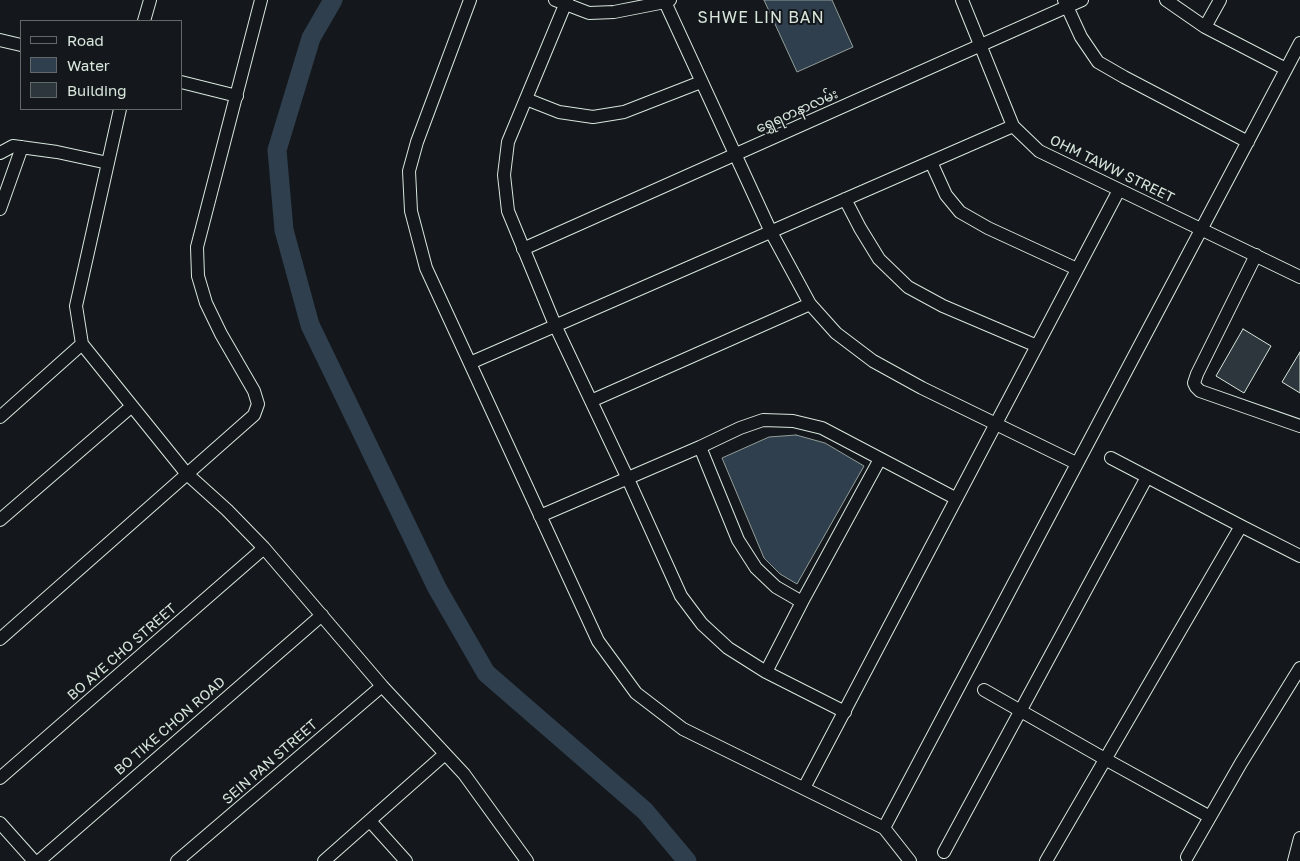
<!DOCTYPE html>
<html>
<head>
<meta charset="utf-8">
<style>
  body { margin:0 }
  #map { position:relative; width:1300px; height:861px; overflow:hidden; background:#14181c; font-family:"Golos Text",sans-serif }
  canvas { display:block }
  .legend { position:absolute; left:20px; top:20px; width:162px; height:90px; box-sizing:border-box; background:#14181c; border:1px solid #626a69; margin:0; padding:6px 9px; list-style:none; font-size:15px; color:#d8e6dc }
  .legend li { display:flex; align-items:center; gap:10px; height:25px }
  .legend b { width:25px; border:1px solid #626a69 }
</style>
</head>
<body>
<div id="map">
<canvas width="1300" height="861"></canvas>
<ul class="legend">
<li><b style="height:6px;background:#14181c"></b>Road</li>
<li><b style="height:14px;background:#2f3f4d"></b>Water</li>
<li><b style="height:14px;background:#2c363c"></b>Building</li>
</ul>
</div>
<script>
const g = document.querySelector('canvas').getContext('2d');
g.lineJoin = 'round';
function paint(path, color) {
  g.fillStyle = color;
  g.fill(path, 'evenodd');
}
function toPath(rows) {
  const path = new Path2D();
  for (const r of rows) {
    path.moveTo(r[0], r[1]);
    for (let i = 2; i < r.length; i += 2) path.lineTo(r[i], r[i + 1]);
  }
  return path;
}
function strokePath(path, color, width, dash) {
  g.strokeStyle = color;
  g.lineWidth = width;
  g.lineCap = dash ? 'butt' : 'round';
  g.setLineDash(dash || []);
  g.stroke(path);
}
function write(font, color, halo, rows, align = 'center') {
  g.font = font + ' "Golos Text","Noto Sans Myanmar",sans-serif';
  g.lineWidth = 4;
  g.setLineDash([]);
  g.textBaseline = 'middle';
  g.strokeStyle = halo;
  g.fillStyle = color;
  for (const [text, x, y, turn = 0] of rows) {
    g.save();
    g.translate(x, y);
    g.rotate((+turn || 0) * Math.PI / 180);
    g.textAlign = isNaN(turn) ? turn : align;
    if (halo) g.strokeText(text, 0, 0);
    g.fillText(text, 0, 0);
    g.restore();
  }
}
const water = toPath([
  [764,0,832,0,853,47,797,72,764,0],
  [796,435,825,443,864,466,797,584,780,574,764,558,722,458,769,437,796,435]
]);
paint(water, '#2f3f4d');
strokePath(water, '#939e99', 1);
strokePath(toPath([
  [333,0,311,38,277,150,284,230,310,325,437,588,486,673,645,811,687,861]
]), '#2f3f4d', 19);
const building = toPath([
  [1243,329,1271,346,1244,393,1216,376,1243,329],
  [1300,352,1300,393,1282,382,1300,352]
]);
paint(building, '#2c363c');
strokePath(building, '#d8e6dc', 1);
const minor = toPath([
  [470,0,417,142,409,171,411,211,426,268,598,641,636,693,683,729,884,828,910,861],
  [555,0,589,13,614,12,665,2,670,0],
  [567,0,508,142,504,175,508,211,555,325,628,479,681,596,702,624,728,648,766,672,845,712],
  [962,0,1013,126,1039,151,1300,277],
  [1064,0,1081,37,1098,62,1124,77,1248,142],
  [1166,0,1205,27,1286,69],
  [665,2,771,232,810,304,836,333,873,361,922,388,1076,463],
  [144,21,150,0],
  [1205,27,1220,0],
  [0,40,21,45],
  [181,82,237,96],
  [526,99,559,112,593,117,624,112,701,82],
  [120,109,76,306,82,344,186,473,227,510,264,548,382,686,464,774,527,861],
  [0,153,13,146,57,152,108,163],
  [931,162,946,195,960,212,988,228,1077,269],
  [845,199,860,228,879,259,908,287,943,306,1037,346],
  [0,209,22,147],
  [523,249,1082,0],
  [1256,255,1197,374,1194,383,1196,387,1200,391,1300,426],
  [470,363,1013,126],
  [591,401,810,304],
  [0,417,82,344],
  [700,447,738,540,756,568,776,587,802,602],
  [1111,458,1241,526],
  [540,516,700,447,740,428,763,420,793,421,822,428,955,498],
  [0,520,132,406],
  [0,639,254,415,258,404,254,391,221,334,206,303,198,276,197,247,261,0],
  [766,672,802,602,880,459],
  [984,690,1105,759,1210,817],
  [0,778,264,548],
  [804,788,1119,190],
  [370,821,406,861],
  [0,823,34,861],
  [884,828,1300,43],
  [944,852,1147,477],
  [1187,857,1241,763,1300,668],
  [39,861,322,615],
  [177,861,382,686],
  [324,861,445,754],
  [1046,861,1241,526,1300,556],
  [1294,861,1300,838]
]);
strokePath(minor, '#d8e6dc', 14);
strokePath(minor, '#14181c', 12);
write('14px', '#d8e6dc', '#14181c', [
  ["ရွှေရတနာလမ်း",797,111,-24],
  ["OHM TAWW STREET",1112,169,26],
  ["BO AYE CHO STREET",122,652,-41],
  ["BO TIKE CHON ROAD",170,726,-41],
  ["SEIN PAN STREET",270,762,-41]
]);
g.letterSpacing = '1px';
write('16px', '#d8e6dc', '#14181c', [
  ["SHWE LIN BAN",761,18]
]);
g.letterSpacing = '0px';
</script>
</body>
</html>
